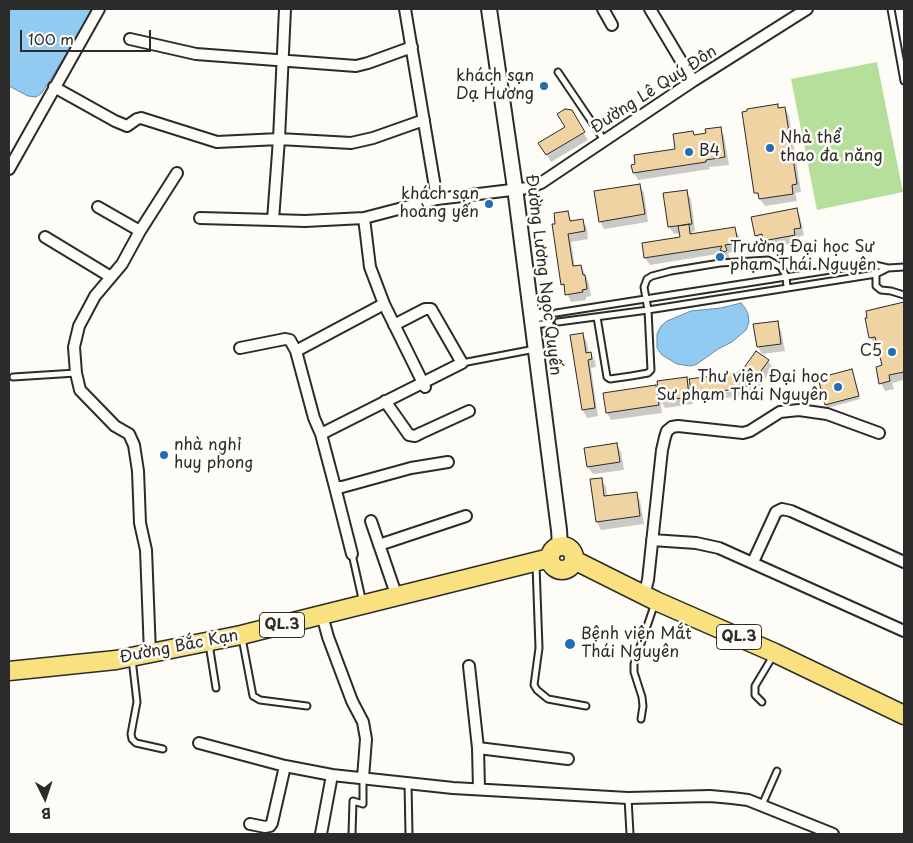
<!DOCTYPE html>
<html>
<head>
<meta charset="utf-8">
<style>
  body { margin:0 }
  #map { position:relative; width:913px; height:843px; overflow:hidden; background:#fdfcf7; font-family:"Playpen Sans",sans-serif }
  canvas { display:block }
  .frame { position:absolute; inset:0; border:10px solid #2b2b2b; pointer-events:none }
  .north { position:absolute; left:20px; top:773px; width:50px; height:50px; -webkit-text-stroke:4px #fdfcf7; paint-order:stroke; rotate:176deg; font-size:14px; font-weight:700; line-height:20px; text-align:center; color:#2b2b2b }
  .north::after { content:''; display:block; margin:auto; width:18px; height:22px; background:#2b2b2b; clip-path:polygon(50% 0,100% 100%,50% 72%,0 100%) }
  .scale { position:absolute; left:20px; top:30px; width:131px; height:22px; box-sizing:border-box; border:2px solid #2b2b2b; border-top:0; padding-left:6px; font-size:15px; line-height:18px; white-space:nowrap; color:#2b2b2b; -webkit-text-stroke:4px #fdfcf7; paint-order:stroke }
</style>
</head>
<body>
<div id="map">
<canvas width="913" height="843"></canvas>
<div class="frame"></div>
<div class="north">B</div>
<div class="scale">100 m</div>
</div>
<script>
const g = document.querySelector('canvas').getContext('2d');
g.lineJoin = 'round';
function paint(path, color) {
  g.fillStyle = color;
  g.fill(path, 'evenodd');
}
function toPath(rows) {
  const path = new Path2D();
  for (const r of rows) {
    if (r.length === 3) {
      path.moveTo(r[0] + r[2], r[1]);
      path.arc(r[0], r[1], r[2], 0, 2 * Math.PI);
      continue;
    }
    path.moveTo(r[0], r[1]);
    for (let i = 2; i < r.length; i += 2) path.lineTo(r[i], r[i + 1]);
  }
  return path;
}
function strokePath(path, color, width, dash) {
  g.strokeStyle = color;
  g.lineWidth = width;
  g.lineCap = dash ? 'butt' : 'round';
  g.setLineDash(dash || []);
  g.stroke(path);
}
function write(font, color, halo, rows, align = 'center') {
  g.font = font + ' "Playpen Sans",sans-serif';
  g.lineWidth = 5;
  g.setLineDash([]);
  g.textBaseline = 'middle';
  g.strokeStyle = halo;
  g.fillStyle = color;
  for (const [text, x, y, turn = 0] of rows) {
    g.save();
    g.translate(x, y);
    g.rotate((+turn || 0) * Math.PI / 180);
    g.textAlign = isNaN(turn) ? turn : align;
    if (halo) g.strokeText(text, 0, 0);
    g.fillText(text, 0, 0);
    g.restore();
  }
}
paint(toPath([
  [877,62,903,192,817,210,791,79]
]), '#b6df9b');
const water = toPath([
  [9,9,94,9,42,93,36,97,28,96,9,86,9,9],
  [741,303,745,308,748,314,749,322,746,330,732,342,718,349,697,364,691,366,677,364,662,355,657,348,657,334,661,326,667,321,691,311,721,308,741,303]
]);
paint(water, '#92cbf1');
strokePath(water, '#698ba2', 1);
paint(toPath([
  [777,105,779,109,785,108,789,116,801,192,795,193,797,201,765,206,756,193],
  [571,112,588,140,551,162,540,143,566,127],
  [720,128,724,136,729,165,709,167,710,169,638,180,634,172,676,150,694,136,707,134],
  [639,185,644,193,648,222,604,229,600,221],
  [686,191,691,199,695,231,692,232,693,235,734,229,739,236,741,251,728,253,730,259,726,259,723,253,650,265,645,258,682,238,681,233,674,234,669,227],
  [796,209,800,217,804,235,798,237,799,242,769,248,765,242,760,243,756,235],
  [567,212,572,222,582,220,587,228,588,239,571,242,575,267,581,266,585,274,589,284,591,296,586,297,586,300,571,302,563,284],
  [904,304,904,380,892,383,894,389,885,391,881,383,883,366,878,344,875,345,871,338,867,312],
  [777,322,781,330,785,351,762,354,758,347],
  [583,335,587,342,589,354,590,353,595,361,596,367,591,368,598,416,587,418,583,410,572,336],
  [768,361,773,368,757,390,748,395,697,402,691,392,693,404,665,408,660,400,662,413,611,420,607,413,655,387,660,396,686,379,692,389,737,374],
  [750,386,750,389,694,396,694,393],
  [853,374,860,399,828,408,826,404],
  [617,445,621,452,624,470,593,474,588,467],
  [601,479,606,487,607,497,636,493,640,501,644,524,601,530,597,522,591,480]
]), '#0003');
const building = toPath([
  [778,104,778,108,785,107,797,184,792,185,793,194,759,199,758,193,754,193,742,112,747,111,747,109,778,104],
  [565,109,572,110,585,132,546,155,538,143,565,127,557,114,565,109],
  [721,127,725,157,706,160,706,162,633,173,631,165,635,164,634,155,675,149,673,134,693,131,694,135,706,133,705,129,721,127],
  [640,184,645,214,599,222,594,191,640,184],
  [687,190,692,224,668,227,663,193,687,190],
  [797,208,801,228,794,229,795,235,763,241,762,234,755,236,751,217,797,208],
  [568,211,570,221,583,219,585,231,568,234,573,266,581,265,583,275,585,275,587,289,582,290,583,292,565,295,564,284,561,285,552,224,555,224,554,213,568,211],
  [689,224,690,234,735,227,738,243,725,245,727,250,725,252,720,250,722,246,644,258,642,243,680,237,678,226,689,224],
  [904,302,904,372,889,375,890,381,879,384,876,367,882,365,875,337,869,338,865,318,867,318,866,311,904,302],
  [778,321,781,344,757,347,753,324,778,321],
  [583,333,586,353,591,352,592,359,588,360,595,408,582,410,570,335,583,333],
  [756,351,769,360,753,382,744,388,692,395,689,379,736,373,743,369,756,351],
  [852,369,859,396,825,405,818,378,852,369],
  [687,377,689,397,660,401,657,381,687,377],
  [656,385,659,405,606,413,603,393,656,385],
  [617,443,620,462,587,467,584,448,617,443],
  [602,478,604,496,637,492,640,516,596,522,590,479,602,478]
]);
paint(building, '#f0d3a3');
strokePath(building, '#2b2b2b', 1);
const lane = toPath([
  [891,9,904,81],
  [558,72,604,140],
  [876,271,876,286,881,290,891,291,904,295],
  [556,313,856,266,875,265,888,268],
  [597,317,607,377,610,379,631,376,648,373,651,370,648,310,644,287,647,279,652,276,671,271,720,263,768,260,781,267,786,276,787,288],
  [558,322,648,310,876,274,888,268,904,267],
  [535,325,550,323],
  [462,363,535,349],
  [13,377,76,373],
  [352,554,363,603],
  [536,565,539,648,534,685,537,690,548,699,586,706],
  [242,638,253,696,260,700,307,706],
  [209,644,216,688],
  [132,659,137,702,131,734,132,739,136,743,163,749],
  [762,702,755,695,755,686,773,656],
  [641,719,643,706,642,697,634,672,634,664,655,603],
  [408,783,409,834],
  [628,798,630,834],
  [762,805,777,771],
  [352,834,353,801,363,804,363,778]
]);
const street = toPath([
  [285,9,279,139,273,220,305,221,364,218,437,199,528,188,541,183,693,81,807,9],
  [405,9,437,199],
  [603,9,612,25],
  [650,9,693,81],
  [130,39,196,54,356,66,368,63,412,47],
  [54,87,115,121,127,126,137,119,141,118,217,142,279,139,351,143,373,138,424,120],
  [9,169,99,9],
  [98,207,140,231],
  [200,218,273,220],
  [364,218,370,267,384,304,425,387],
  [45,237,111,277],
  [531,317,549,314],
  [240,348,285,339,290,340,296,351,384,304],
  [296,351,314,418,321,434,335,487,342,487,411,468,448,462],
  [385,401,409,435,415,436,421,433,469,411],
  [321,434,462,363,431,309,425,309,394,325],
  [335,487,352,554],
  [371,521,397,597],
  [652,540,696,543,719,548,904,631],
  [379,545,466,516],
  [753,562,776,512,782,509,791,511,904,562],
  [644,595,648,580,662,450,665,437,667,431,672,427,678,426,743,433,750,431,780,412,799,410,827,414,879,433],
  [322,615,328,637,352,701,363,722,366,739,363,778],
  [150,653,146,550,140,523,138,471,134,445,129,434,115,426,80,390,76,373,74,347,79,326,95,296,122,264,140,231,177,173],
  [469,666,478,748,479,789],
  [199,743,285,766,332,775,453,788,628,798,710,796,732,798,748,800,833,834],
  [478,748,568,759],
  [250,824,265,827,270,826,272,823,285,766],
  [321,834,332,775]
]);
const secondary = toPath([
  [489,9,515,188,559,530,560,546]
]);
const highway = toPath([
  [562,558,12],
  [574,560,656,601,775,653,904,715],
  [9,671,116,660,241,635,550,558]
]);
strokePath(lane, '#2b2b2b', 9);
strokePath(street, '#2b2b2b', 14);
strokePath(secondary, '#2b2b2b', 18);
strokePath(highway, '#2b2b2b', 21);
strokePath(lane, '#fdfcf7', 5);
strokePath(street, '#fdfcf7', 10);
strokePath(secondary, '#fdfcf7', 14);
strokePath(highway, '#fae180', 18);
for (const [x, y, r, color] of [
  [544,86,5,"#1f6fb2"],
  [770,148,5,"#1f6fb2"],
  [689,152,5,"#1f6fb2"],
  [489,204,5,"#1f6fb2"],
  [720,257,5,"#1f6fb2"],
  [892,352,5,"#1f6fb2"],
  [838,387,5,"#1f6fb2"],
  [164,455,5,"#1f6fb2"],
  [570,644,6,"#1f6fb2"]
]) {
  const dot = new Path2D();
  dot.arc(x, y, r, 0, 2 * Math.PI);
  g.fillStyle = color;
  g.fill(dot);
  strokePath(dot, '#fdfcf7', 2);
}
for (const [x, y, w] of [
  [282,625,45],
  [739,637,45]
]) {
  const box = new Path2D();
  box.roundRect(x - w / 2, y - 12.5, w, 25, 4);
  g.fillStyle = '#fdfcf7';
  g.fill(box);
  strokePath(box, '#2b2b2b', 1);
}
write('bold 15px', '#2b2b2b', null, [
  ["QL.3",282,625],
  ["QL.3",739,637]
]);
write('16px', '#2b2b2b', '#fdfcf7', [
  ["khách sạn",534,77,"right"],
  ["Dạ Hương",534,95,"right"],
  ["Nhà thể",780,139],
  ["thao đa năng",780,157],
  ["B4",699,152],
  ["khách sạn",479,195,"right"],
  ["hoàng yến",479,213,"right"],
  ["Trường Đại học Sư",730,248],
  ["phạm Thái Nguyên",730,266],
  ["C5",882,352,"right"],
  ["Thư viện Đại học",828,378,"right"],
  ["Sư phạm Thái Nguyên",828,396,"right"],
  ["nhà nghỉ",174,446],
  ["huy phong",174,464],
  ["Bệnh viện Mắt",581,635],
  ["Thái Nguyên",581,653]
], 'left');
write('16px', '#2b2b2b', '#fdfcf7', [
  ["Đường Lê Quý Đôn",654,90,-33],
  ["Đường Lương Ngọc Quyến",543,275,83],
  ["Đường Bắc Kạn",179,647,-11]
]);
</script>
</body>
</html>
